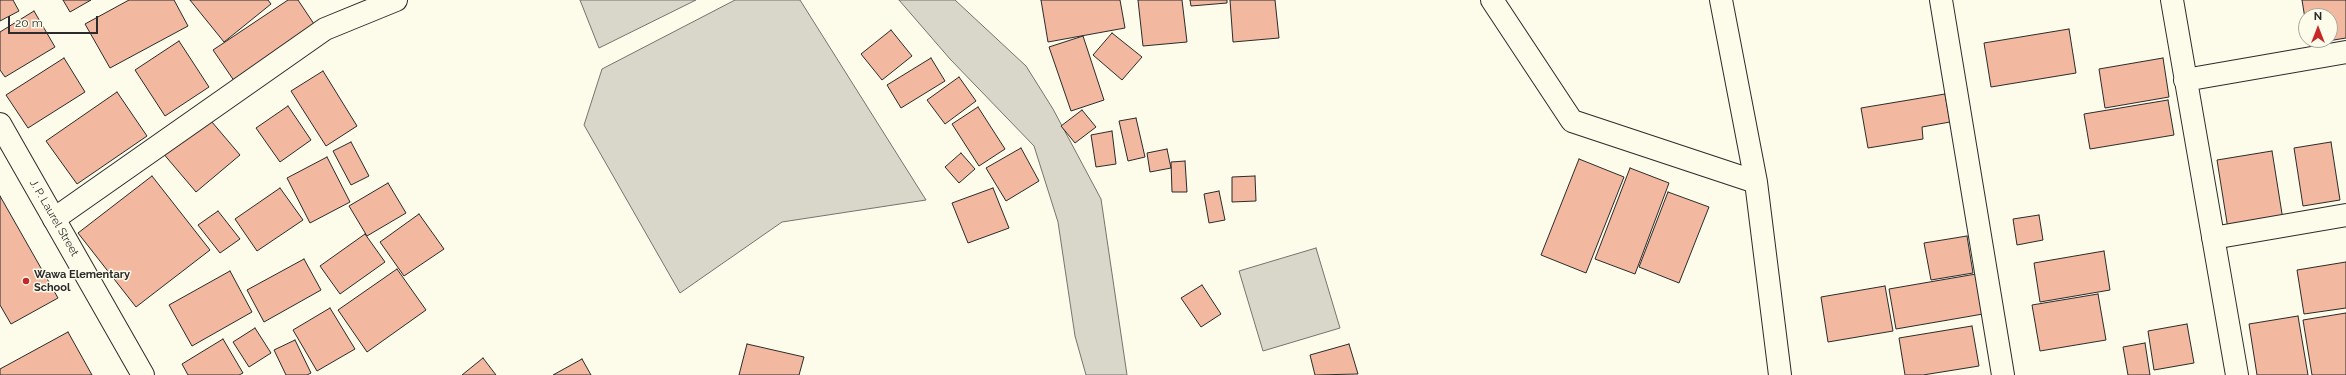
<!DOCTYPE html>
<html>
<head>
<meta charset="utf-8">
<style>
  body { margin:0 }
  #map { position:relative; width:2346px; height:375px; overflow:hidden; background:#fdfbea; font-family:Raleway,sans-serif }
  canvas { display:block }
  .north { position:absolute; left:2298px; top:8px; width:40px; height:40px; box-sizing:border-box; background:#fdfbea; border:1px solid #a9a89e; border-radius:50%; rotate:0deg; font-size:11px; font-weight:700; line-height:16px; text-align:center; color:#2b2b2b }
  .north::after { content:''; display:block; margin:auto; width:14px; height:18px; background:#c62828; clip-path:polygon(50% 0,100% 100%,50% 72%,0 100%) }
  .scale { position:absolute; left:8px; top:16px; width:90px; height:18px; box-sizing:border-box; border:2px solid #2b2b2b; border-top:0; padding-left:5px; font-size:12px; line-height:14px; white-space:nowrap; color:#2b2b2b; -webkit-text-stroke:3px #fdfbea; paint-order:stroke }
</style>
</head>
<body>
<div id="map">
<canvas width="2346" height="375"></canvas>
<div class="north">N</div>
<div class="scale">20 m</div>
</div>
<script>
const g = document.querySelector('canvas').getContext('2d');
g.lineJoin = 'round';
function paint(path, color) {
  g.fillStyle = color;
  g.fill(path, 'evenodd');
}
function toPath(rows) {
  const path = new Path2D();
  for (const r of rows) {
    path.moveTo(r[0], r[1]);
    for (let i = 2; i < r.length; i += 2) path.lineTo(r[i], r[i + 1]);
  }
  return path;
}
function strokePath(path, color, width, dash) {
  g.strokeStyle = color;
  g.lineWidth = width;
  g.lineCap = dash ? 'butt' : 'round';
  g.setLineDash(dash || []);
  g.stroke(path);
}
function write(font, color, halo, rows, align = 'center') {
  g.font = font + ' Raleway,sans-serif';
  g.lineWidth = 3;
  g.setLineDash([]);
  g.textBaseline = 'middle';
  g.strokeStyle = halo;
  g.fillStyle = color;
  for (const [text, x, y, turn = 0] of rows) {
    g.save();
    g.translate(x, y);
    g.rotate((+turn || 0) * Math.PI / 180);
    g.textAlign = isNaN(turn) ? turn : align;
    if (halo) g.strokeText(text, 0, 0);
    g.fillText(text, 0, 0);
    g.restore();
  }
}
const water = toPath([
  [580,0,696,0,599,48,580,0],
  [735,0,800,0,926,200,782,222,680,293,584,125,602,69,735,0],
  [899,0,955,0,1026,66,1053,109,1101,199,1127,375,1086,375,1075,336,1058,222,1034,146,950,59,899,0],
  [1316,248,1340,328,1263,351,1239,271,1316,248]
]);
paint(water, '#d8d7c9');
strokePath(water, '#74746e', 1);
const building = toPath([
  [0,0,13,0,19,11,0,21,0,0],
  [63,0,91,0,70,12,63,0],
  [129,0,174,0,188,26,110,68,85,24,129,0],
  [190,0,268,0,271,4,224,42,190,0],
  [288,0,298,0,318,30,237,85,213,50,288,0],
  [1041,0,1120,0,1125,28,1048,42,1041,0],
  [1138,0,1182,0,1187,42,1143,46,1138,0],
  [1190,0,1227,0,1227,3,1191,6,1190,0],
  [1230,0,1275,0,1279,38,1233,42,1230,0],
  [2302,0,2346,0,2346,38,2309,44,2308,40,2330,40,2330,16,2306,16,2306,25,2302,0],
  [34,11,55,47,5,77,0,70,0,32,34,11],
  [2069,29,2076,73,1991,87,1984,43,2069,29],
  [891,30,912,56,882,80,861,54,891,30],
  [1112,33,1142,57,1122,80,1093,55,1112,33],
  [1083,36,1104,100,1071,111,1049,47,1083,36],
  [179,41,209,87,165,116,135,70,179,41],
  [64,58,85,92,28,128,6,95,64,58],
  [931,58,945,81,901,108,887,85,931,58],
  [2163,58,2169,97,2105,108,2099,69,2163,58],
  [323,71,357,126,326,146,291,91,323,71],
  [959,77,976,101,945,124,927,100,959,77],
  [117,92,147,136,77,184,46,141,117,92],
  [1945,94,1950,122,1922,127,1923,139,1868,148,1861,108,1945,94],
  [2168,100,2174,135,2090,149,2084,114,2168,100],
  [288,106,311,140,280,162,256,128,288,106],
  [978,107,1005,149,979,166,952,124,978,107],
  [1082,110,1096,127,1075,143,1061,126,1082,110],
  [206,115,240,155,196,192,162,152,206,115],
  [1136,118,1145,157,1128,161,1119,121,1136,118],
  [1112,131,1116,164,1096,167,1091,135,1112,131],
  [351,142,369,176,351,185,333,151,351,142],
  [2331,142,2340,200,2303,206,2294,148,2331,142],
  [1021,148,1039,181,1006,201,986,168,1021,148],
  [1167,149,1171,168,1150,172,1147,153,1167,149],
  [2272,151,2283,220,2228,229,2217,160,2272,151],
  [961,153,975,169,959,183,945,167,961,153],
  [327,157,350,202,310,223,287,178,327,157],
  [1579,159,1624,177,1586,273,1541,255,1579,159],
  [1185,161,1187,192,1172,192,1171,162,1185,161],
  [1630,168,1669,183,1635,274,1595,259,1630,168],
  [152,176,210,250,136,307,78,233,152,176],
  [1255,176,1256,201,1232,202,1232,177,1255,176],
  [388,183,406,213,367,236,349,206,388,183],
  [280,188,303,220,257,251,235,219,280,188],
  [993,188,1009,228,968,243,952,203,993,188],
  [1219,191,1225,220,1209,223,1204,194,1219,191],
  [1668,192,1709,207,1679,283,1639,267,1668,192],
  [0,196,58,298,11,324,0,305,0,196],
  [218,211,240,239,220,253,198,225,218,211],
  [419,214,444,249,404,276,380,242,419,214],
  [2039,215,2043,240,2017,245,2013,219,2039,215],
  [365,234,385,262,340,294,320,266,365,234],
  [1967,236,1973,273,1931,280,1924,243,1967,236],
  [2104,251,2110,290,2040,302,2034,263,2104,251],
  [304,259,321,290,264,322,247,290,304,259],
  [2346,262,2346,308,2304,314,2297,270,2346,262],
  [397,269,426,310,367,352,338,310,397,269],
  [230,271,252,312,192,346,169,305,230,271],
  [1976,274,1983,314,1896,329,1889,289,1976,274],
  [1202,285,1221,314,1201,327,1181,298,1202,285],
  [1885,286,1893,331,1828,342,1821,297,1885,286],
  [2098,294,2106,340,2040,351,2032,305,2098,294],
  [330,308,355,349,317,371,293,330,330,308],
  [2346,313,2346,375,2312,375,2303,320,2346,313],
  [2298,316,2308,375,2257,375,2249,324,2298,316],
  [2187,324,2194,363,2154,370,2148,331,2187,324],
  [1972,326,1979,366,1923,375,1905,375,1899,338,1972,326],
  [255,328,271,353,249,367,233,342,255,328],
  [68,332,92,375,0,375,0,369,68,332],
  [223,339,243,373,239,375,188,375,182,364,223,339],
  [295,340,311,373,307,375,286,375,274,350,295,340],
  [2145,343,2150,375,2128,375,2123,347,2145,343],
  [747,344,804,357,799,375,739,375,747,344],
  [1349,344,1358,374,1315,375,1310,355,1349,344],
  [483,358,496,375,462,375,483,358],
  [582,359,591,375,553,375,582,359]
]);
paint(building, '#f2b8a0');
strokePath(building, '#2b2b2b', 1);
const street = toPath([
  [1492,0,1572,121,1756,182],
  [1721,0,1756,182,1780,375],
  [1941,0,2003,375],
  [2172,0,2237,375],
  [2185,80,2346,52],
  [54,219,325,29,396,0],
  [2213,238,2346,215]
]);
const primary = toPath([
  [0,124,143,375]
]);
strokePath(street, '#2b2b2b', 24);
strokePath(primary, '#2b2b2b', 24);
strokePath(street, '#fdfbea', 22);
strokePath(primary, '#fdfbea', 22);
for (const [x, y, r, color] of [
  [26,281,4,"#c62828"]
]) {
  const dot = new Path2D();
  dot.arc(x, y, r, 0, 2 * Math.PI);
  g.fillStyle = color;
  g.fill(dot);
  strokePath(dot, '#fdfbea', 1.5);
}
write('11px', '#2b2b2b', '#fdfbea', [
  ["J. P. Laurel Street",54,218,60]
]);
write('bold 11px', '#2b2b2b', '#fdfbea', [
  ["Wawa Elementary",34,275],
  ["School",34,288]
], 'left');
</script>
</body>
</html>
